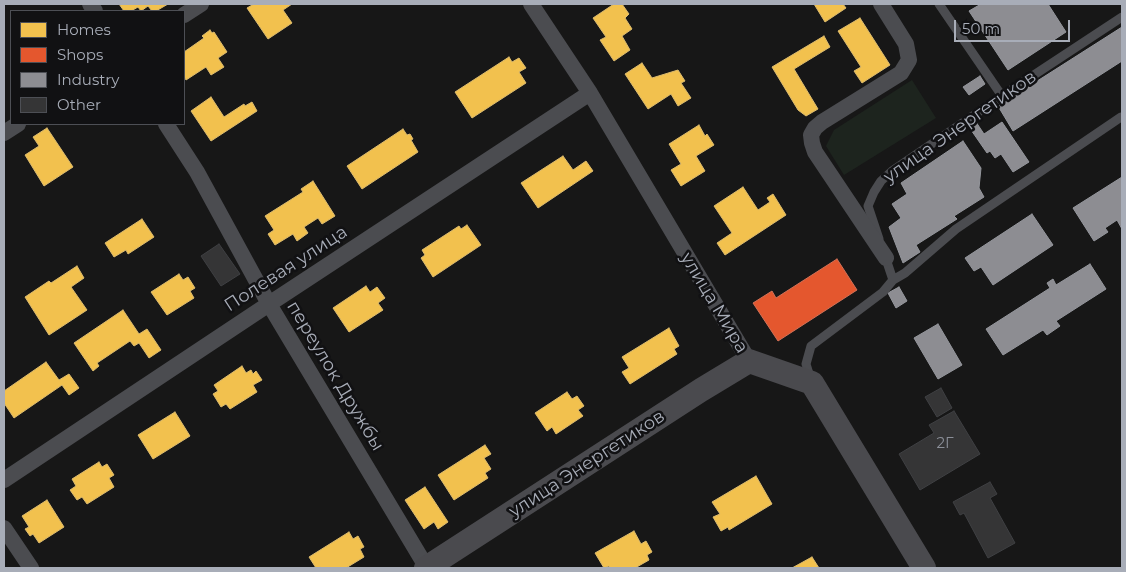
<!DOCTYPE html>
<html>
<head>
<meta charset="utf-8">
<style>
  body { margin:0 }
  #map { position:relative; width:1126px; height:572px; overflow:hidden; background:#171717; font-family:Montserrat,sans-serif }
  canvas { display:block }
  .frame { position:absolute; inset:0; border:5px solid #a8adb8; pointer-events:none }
  .legend { position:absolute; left:10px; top:10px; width:175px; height:115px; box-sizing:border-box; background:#111113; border:1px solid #4d4f55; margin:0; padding:6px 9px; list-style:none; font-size:15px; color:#a8adb8 }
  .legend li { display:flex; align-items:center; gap:10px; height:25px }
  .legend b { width:25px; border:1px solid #4d4f55 }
  .scale { position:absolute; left:954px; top:20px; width:116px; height:22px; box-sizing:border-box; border:2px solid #a8adb8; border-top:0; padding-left:6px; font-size:15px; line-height:18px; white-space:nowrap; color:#a8adb8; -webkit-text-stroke:4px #111113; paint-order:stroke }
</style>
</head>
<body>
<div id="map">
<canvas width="1126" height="572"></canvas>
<div class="frame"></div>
<ul class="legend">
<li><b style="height:14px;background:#f2c14e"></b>Homes</li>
<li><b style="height:14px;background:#e4572e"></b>Shops</li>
<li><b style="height:14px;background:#8d8d92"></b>Industry</li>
<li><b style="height:14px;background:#353536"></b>Other</li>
</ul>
<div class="scale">50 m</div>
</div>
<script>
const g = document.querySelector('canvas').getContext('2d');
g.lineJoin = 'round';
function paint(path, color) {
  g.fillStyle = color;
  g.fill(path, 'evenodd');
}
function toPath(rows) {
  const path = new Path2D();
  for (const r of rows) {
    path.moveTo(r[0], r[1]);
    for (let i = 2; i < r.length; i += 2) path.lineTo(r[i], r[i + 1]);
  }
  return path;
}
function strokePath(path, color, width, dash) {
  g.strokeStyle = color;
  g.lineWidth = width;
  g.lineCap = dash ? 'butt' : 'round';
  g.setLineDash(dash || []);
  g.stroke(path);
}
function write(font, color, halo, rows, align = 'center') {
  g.font = font + ' Montserrat,sans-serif';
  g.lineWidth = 5;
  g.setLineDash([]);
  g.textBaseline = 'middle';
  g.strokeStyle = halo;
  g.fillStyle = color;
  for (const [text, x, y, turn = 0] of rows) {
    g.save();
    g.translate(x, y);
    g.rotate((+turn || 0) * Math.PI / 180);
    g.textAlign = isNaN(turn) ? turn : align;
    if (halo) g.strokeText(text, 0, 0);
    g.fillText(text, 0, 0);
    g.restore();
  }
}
paint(toPath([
  [912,80,936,118,844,175,826,146,834,130]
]), '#1d241e');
const homes = toPath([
  [119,4,168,4,156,11,152,11,148,6,141,11,138,7,131,11,124,11,119,4],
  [254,4,292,4,283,10,292,23,268,39,247,8,254,4],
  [614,4,622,4,629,14,625,18,632,29,622,36,630,50,614,61,600,40,606,37,593,18,614,4],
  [814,4,843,4,846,8,825,22,814,4],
  [860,18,890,65,862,83,854,71,861,67,838,31,860,18],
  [210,30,212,33,214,32,227,52,218,58,224,67,211,75,206,67,186,80,184,76,184,52,204,38,202,36,210,30],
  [824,36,830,47,794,69,818,109,806,116,798,110,772,67,824,36],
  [509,57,512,62,519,58,526,68,519,72,526,83,472,118,455,92,509,57],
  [642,63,652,78,678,70,685,81,681,83,691,98,678,106,671,94,648,109,625,74,642,63],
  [211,97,224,117,244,104,245,106,252,102,257,111,211,141,191,111,211,97],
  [699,125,705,136,707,134,714,145,696,156,705,171,681,186,671,170,681,164,669,144,699,125],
  [47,128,73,167,44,186,25,155,39,146,33,137,47,128],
  [403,129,407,135,410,134,413,139,411,140,418,152,362,189,347,166,403,129],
  [563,156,573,170,586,161,593,171,538,208,521,183,563,156],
  [313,181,335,216,322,224,318,218,304,227,308,233,297,241,293,234,275,245,268,234,274,230,265,216,303,192,301,189,313,181],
  [743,187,758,210,770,202,767,198,773,194,786,215,725,255,717,243,732,233,714,206,743,187],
  [142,219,154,237,128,254,126,250,114,257,105,243,142,219],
  [467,225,481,245,433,277,421,258,425,255,422,250,459,226,461,229,467,225],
  [77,266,84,278,71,287,87,310,49,335,25,297,49,281,51,283,77,266],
  [179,274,183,280,188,277,195,288,190,291,194,298,167,315,151,292,179,274],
  [366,286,370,292,377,287,385,298,378,303,383,310,349,332,333,308,366,286],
  [123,310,139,334,147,329,161,350,149,358,139,343,134,346,130,341,97,363,99,366,93,371,74,343,123,310],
  [669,328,679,346,674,349,677,354,630,384,622,372,629,368,622,357,669,328],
  [46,362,59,380,69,374,79,388,69,395,62,385,14,418,4,403,4,391,46,362],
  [242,366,246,373,251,370,253,374,256,371,262,380,253,385,257,392,230,409,226,404,221,407,213,394,218,391,214,385,242,366],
  [567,392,572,399,577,396,584,406,578,410,583,416,556,434,552,427,547,431,535,413,567,392],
  [175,412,190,436,153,459,138,435,175,412],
  [485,445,491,454,484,458,491,469,485,473,488,478,454,500,438,475,485,445],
  [99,462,102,467,107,464,114,475,109,478,114,487,87,504,82,497,77,500,70,490,76,486,72,479,99,462],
  [756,476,772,504,729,530,728,527,721,531,713,517,720,514,712,502,756,476],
  [425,487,448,522,438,529,434,522,424,529,405,500,425,487],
  [47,500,64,527,39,543,33,534,30,536,25,529,29,527,22,516,47,500],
  [634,531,641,544,646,541,652,552,647,555,649,560,635,568,611,568,609,566,604,568,595,553,634,531],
  [349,532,353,539,358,536,364,547,360,549,364,557,346,568,322,568,321,567,316,568,309,557,349,532],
  [812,557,819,568,792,568,812,557]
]);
paint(homes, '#f2c14e');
strokePath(homes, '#dcbb6e', 1);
const shops = toPath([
  [837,259,857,290,778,341,753,303,772,291,776,298,837,259]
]);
paint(shops, '#e4572e');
strokePath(shops, '#d27157', 1);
const industry = toPath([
  [981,4,1048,4,1066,32,1008,70,969,11,981,4],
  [1122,27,1122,61,1013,131,998,106,1122,27],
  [980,76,985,84,969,95,963,87,980,76],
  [976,122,984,134,1002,122,1029,162,1013,172,1001,154,995,158,990,151,987,153,969,127,976,122],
  [963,141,981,168,979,188,984,197,954,216,957,219,916,245,920,252,903,263,889,227,901,218,892,204,907,194,901,183,963,141],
  [1122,177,1122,229,1117,220,1105,228,1108,232,1094,241,1073,208,1122,177],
  [1032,214,1053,245,993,285,981,267,974,271,965,258,1032,214],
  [1090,264,1106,289,1056,321,1060,326,1047,335,1043,330,1003,355,986,329,1050,288,1047,283,1053,279,1056,285,1090,264],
  [899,287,907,301,896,308,888,293,899,287],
  [938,324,962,365,938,379,914,338,938,324]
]);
paint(industry, '#8d8d92');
strokePath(industry, '#95979d', 1);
const building = toPath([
  [219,244,240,274,221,286,201,256,219,244],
  [941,388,952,408,937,417,925,397,941,388],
  [954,411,980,454,920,490,899,454,934,433,929,425,954,411],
  [990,482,997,494,990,498,1015,543,988,558,964,513,960,515,953,502,990,482]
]);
paint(building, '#353536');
strokePath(building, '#3f4043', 1);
strokePath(toPath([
  [939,4,1002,96],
  [879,239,868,206,874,192,881,181,892,171,1002,96,1122,17],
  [893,280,905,273,956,229,1121,117],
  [811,380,806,364,811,346,883,292,893,280,885,256]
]), '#4b4c50', 9);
strokePath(toPath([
  [90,4,95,11],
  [531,4,590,93,749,361],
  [881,4,906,44,909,60,901,73,822,122,815,128,811,135,812,143,815,152,886,258],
  [184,15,201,4],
  [166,124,197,172,269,304,427,568],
  [4,133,18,124],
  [4,480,269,304,590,93],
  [4,528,31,568]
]), '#4b4c50', 16);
strokePath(toPath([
  [426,568,701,390,749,361,812,383,924,568]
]), '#4a4a4e', 24);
write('15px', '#8b8f98', null, [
  ["2Г",945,444]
]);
write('18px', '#a8adb8', '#111113', [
  ["улица Энергетиков",960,127,-35],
  ["Полевая улица",286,269,-33],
  ["улица Мира",714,303,59],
  ["переулок Дружбы",335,376,59],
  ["улица Энергетиков",587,464,-33]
]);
</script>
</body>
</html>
